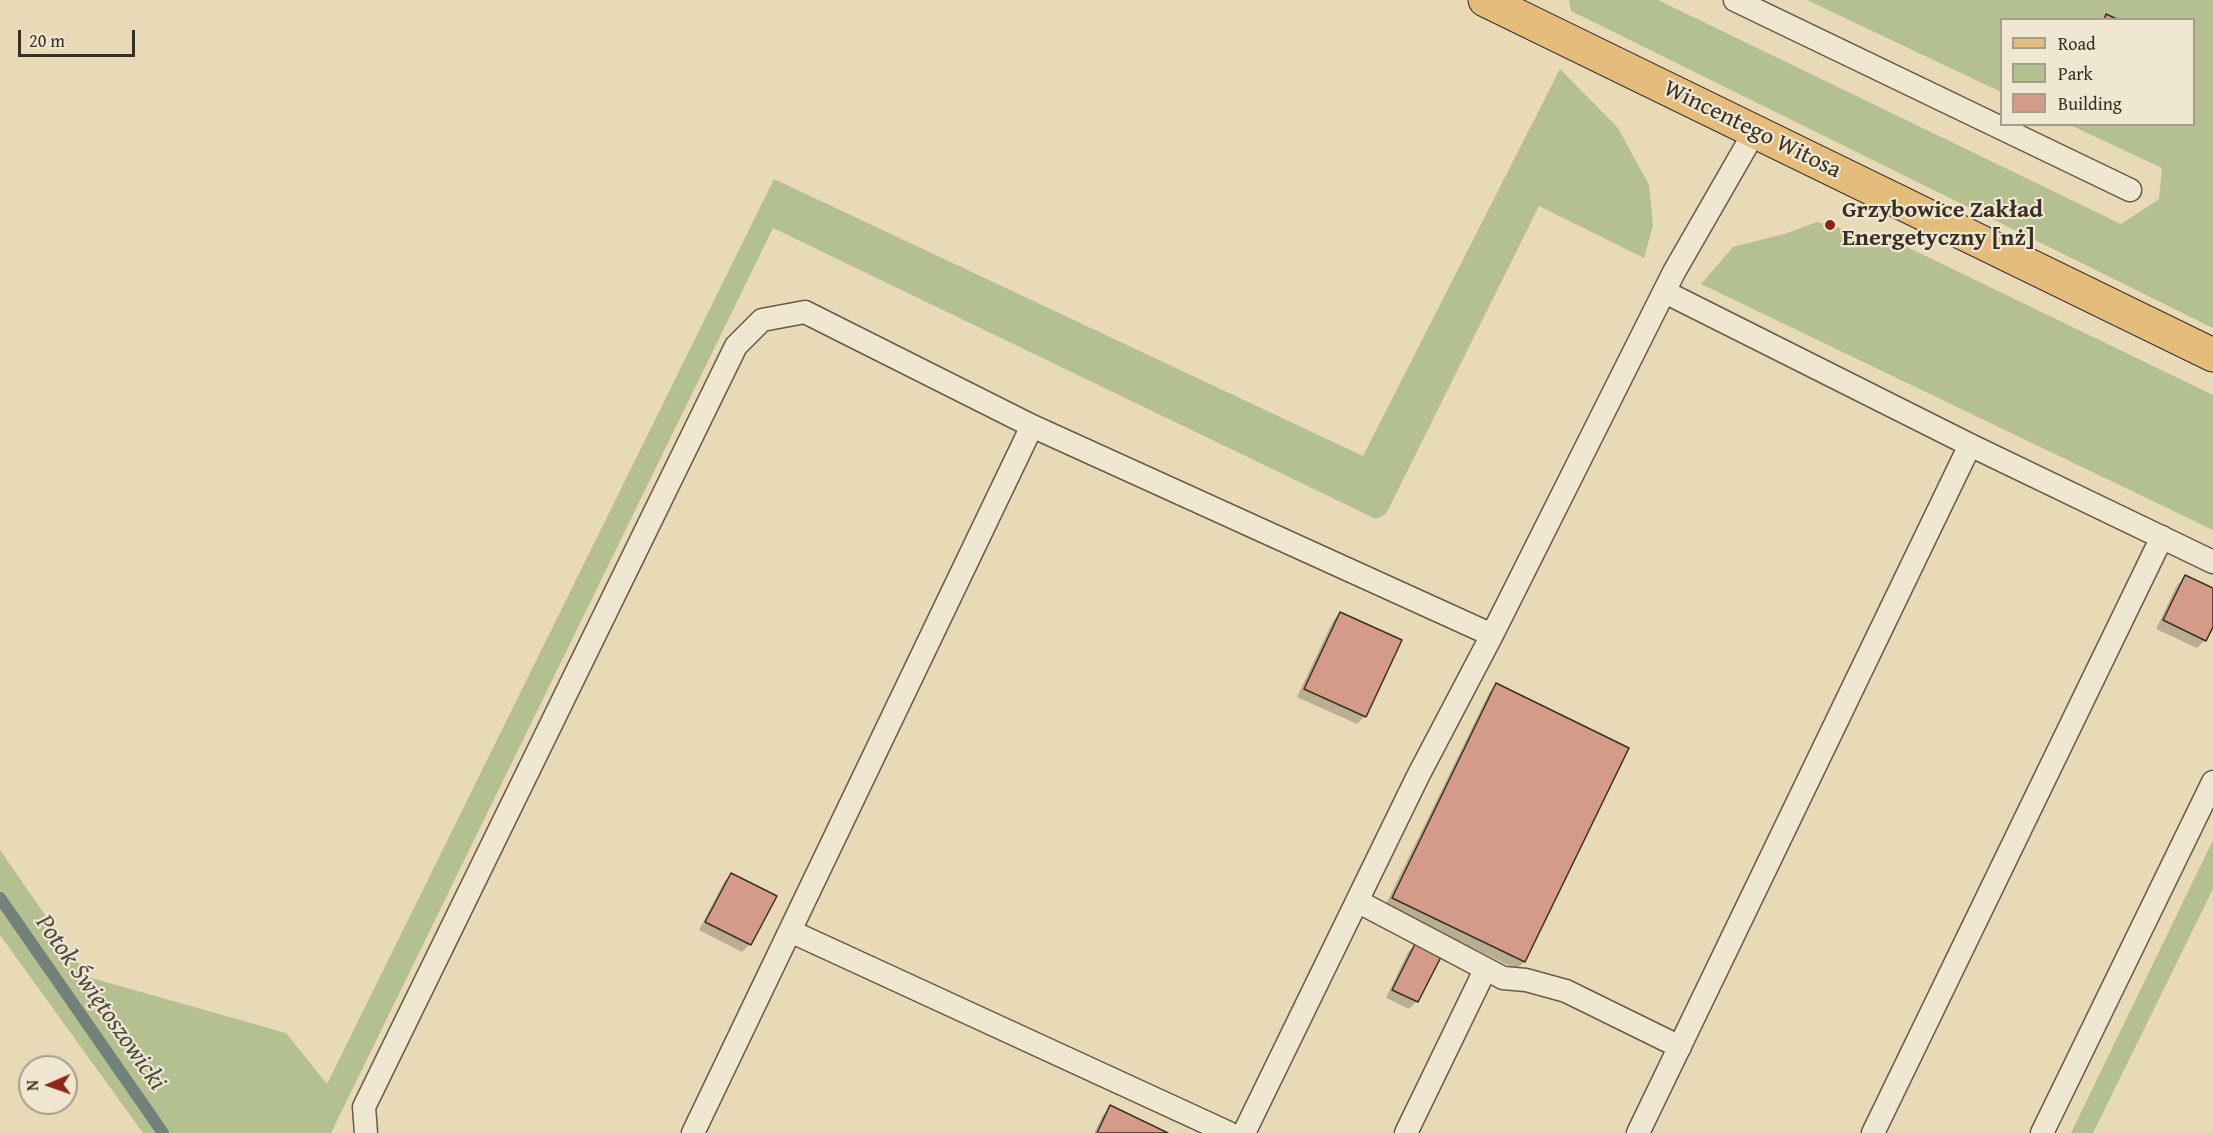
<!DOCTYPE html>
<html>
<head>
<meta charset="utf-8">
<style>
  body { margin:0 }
  #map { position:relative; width:2213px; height:1133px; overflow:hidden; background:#e8dab7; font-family:"Gentium Book Plus",serif }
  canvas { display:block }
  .legend { position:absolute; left:2000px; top:18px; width:195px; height:108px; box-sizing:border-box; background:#f0e7d0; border:2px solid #a79d8c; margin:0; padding:8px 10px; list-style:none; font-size:18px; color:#3a2f26 }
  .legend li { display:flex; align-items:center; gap:12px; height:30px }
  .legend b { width:30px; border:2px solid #a79d8c }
  .north { position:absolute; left:18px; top:1055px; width:60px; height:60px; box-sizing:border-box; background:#f0e7d0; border:2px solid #a79d8c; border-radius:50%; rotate:268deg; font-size:16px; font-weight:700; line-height:24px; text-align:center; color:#3a2f26 }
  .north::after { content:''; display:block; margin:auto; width:21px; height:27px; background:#8f2418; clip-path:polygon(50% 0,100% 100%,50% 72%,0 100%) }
  .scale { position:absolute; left:18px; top:30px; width:117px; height:27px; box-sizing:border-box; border:3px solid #3a2f26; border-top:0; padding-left:8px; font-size:18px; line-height:21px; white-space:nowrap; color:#3a2f26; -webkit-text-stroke:4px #f0e7d0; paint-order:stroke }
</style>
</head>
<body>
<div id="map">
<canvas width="2213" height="1133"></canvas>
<ul class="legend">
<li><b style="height:8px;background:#e4bd7c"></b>Road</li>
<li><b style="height:16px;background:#b4c08f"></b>Park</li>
<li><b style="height:16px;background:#d49b89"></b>Building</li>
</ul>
<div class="north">N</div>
<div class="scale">20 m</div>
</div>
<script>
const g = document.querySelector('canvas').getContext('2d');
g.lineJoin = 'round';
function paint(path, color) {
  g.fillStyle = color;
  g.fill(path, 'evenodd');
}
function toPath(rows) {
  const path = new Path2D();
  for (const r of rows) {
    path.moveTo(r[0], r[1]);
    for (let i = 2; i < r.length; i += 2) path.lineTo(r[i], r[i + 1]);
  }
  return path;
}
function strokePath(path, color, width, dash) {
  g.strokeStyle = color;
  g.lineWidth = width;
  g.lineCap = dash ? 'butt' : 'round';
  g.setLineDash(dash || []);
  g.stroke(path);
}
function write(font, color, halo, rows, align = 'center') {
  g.font = font + ' "Gentium Book Plus",serif';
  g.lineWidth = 4.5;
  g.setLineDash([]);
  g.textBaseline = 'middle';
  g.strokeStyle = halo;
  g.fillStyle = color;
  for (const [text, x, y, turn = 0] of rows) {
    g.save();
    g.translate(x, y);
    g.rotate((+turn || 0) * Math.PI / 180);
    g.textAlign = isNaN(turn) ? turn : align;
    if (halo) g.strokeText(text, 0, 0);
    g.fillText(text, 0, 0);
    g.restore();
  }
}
paint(toPath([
  [1569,0,1658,0,2121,224,2159,199,2162,168,2070,125,2194,124,2194,20,2002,20,2001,92,1807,0,2213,0,2213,328,1571,11],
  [1560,69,1618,128,1649,185,1653,225,1644,258,1539,206,1386,514,1376,519,773,228,331,1133,143,1133,0,935,0,850,88,977,286,1033,327,1084,774,179,1363,456],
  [1817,222,1903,245,2213,395,2213,530,1701,284,1733,247,1784,234],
  [2213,840,2213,889,2093,1133,2071,1133]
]), '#b4c08f');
paint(toPath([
  [2185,577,2213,590,2213,624,2205,640,2197,648,2156,629,2177,585],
  [1340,613,1400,641,1365,716,1357,724,1297,697,1333,621],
  [1496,685,1524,962,1516,969,1385,906,1489,693],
  [731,875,750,944,742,952,699,930,724,882],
  [1416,944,1417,1001,1409,1009,1386,998,1408,952],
  [1111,1107,1165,1133,1094,1133,1103,1115]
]), '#0003');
strokePath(toPath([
  [0,898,163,1133]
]), '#72827a', 12);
const building = toPath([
  [2106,14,2119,20,2104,20,2106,14],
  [2185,575,2213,588,2213,627,2206,641,2163,620,2185,575],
  [1340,612,1402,640,1366,717,1304,689,1340,612],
  [1496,683,1629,748,1525,962,1392,898,1496,683],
  [731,873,777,896,751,945,705,922,731,873],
  [1416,942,1442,955,1418,1002,1392,990,1416,942],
  [1110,1105,1168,1133,1097,1133,1110,1105]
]);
paint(building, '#d49b89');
strokePath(building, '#3a2f26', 1.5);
const lane = toPath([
  [1735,0,2130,190],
  [1665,292,1970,445,2213,562],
  [1357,901,1503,978,1526,980,1566,991,1680,1047],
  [790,931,1229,1133],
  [366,1133,364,1107,736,346,762,320,805,312,1032,426,1492,635],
  [693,1133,1032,426],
  [1244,1133,1418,776,1492,635,1674,272,1755,131],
  [1406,1133,1485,970],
  [1638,1133,1970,445],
  [1873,1133,2162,537],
  [2042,1133,2213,782]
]);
const primary = toPath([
  [1485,0,2213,355]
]);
strokePath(lane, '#665a4a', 25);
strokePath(primary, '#3a2f26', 35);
strokePath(lane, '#f0e7d0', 22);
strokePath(primary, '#e4bd7c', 33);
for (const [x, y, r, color] of [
  [1830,225,6,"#8f2418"]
]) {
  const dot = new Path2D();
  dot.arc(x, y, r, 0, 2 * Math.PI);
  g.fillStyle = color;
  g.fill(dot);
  strokePath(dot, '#f0e7d0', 2);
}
write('24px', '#3a2f26', '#f0e7d0', [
  ["Wincentego Witosa",1752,130,26]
]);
write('bold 24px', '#3a2f26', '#f0e7d0', [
  ["Grzybowice Zakład",1842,211],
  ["Energetyczny [nż]",1842,239]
], 'left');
write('italic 26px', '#4d4b42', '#f0e7d0', [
  ["Potok Świętoszowicki",100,1003,55]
]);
</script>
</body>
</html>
